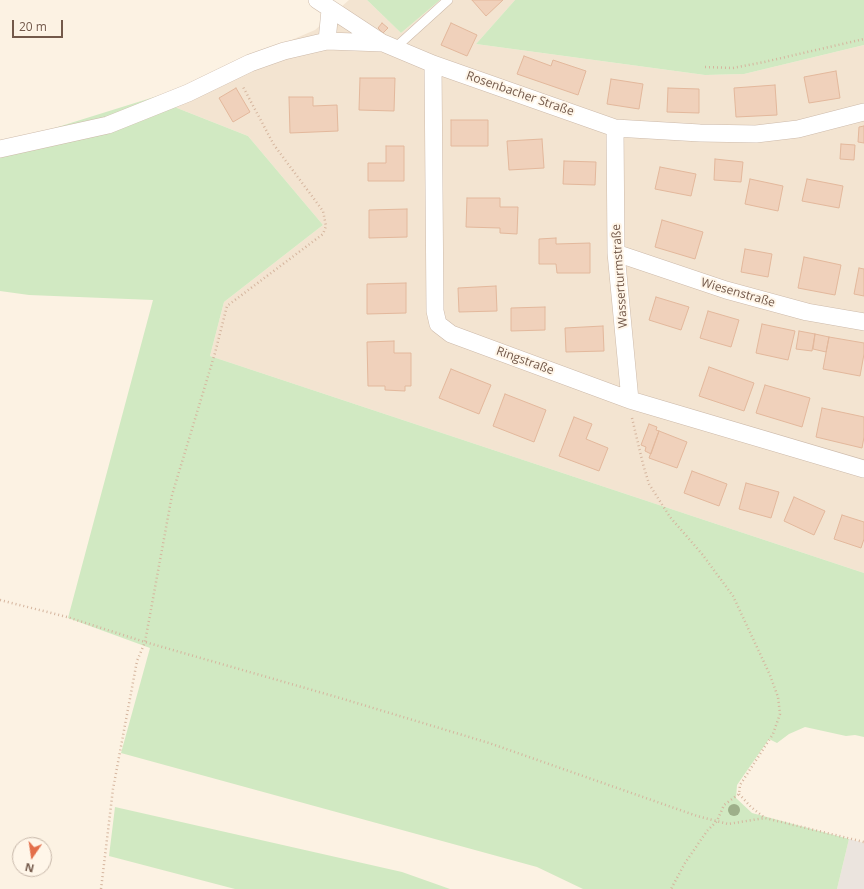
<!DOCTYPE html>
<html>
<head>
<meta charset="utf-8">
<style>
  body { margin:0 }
  #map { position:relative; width:864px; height:889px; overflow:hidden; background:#fcf2e3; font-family:"Open Sans",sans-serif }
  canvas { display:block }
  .north { position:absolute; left:12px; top:837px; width:40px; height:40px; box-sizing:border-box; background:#fff6e9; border:1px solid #c7b7a9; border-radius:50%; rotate:193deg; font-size:11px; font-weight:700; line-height:16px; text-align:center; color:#73594a }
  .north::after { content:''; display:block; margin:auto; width:14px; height:18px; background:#e36f4a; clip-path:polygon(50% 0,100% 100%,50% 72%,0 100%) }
  .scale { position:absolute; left:12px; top:20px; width:51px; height:18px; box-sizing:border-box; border:2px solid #73594a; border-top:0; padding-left:5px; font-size:12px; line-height:14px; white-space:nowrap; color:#73594a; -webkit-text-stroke:3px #fff6e9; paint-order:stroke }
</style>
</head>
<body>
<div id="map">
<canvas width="864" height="889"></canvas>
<div class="north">N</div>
<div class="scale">20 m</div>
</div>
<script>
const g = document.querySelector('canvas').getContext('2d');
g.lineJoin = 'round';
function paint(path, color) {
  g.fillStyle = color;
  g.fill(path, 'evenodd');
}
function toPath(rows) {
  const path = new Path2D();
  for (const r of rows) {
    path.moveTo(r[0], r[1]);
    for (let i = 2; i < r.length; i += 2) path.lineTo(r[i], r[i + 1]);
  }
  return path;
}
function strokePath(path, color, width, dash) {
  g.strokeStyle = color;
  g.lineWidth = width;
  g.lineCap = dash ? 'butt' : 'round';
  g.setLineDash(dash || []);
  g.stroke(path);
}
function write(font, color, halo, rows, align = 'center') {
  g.font = font + ' "Open Sans",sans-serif';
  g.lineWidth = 4;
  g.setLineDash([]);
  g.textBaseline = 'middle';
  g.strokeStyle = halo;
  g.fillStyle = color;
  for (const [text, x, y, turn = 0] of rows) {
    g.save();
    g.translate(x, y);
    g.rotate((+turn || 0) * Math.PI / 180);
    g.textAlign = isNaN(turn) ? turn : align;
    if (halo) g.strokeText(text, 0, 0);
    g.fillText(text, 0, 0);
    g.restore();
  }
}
paint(toPath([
  [349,0,367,0,401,33,440,0,515,0,476,44,705,75,744,74,864,45,864,573,210,356,224,302,323,225,248,136,177,108,167,93,315,30]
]), '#f3e4d1');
paint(toPath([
  [849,839,864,843,864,889,837,889]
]), '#ebe4de');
paint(toPath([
  [367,0,440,0,401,33],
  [515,0,864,0,864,45,744,74,705,75,476,44],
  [167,93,177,108,248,136,323,225,224,302,210,356,864,573,864,737,855,735,846,736,805,727,789,734,777,743,769,739,737,785,736,798,752,813,849,839,837,889,583,889,537,867,121,753,150,648,68,618,153,300,29,295,0,291,0,145],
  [115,807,402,872,450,889,235,889,109,856]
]), '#d1e9c2');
const building = toPath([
  [472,0,503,0,486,16,472,0],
  [382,23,388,28,383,33,378,28,382,23],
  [451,23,477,35,467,56,441,45,451,23],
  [524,56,551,66,553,60,586,71,578,95,517,74,524,56],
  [836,71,840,98,809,103,804,77,836,71],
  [360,78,395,78,394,111,359,110,360,78],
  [611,79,643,84,639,109,607,104,611,79],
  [775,85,777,115,736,117,734,88,775,85],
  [236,88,250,112,233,122,219,98,236,88],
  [668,88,699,89,699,113,667,112,668,88],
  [289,97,313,97,313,106,337,105,338,131,290,133,289,97],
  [451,120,488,120,488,146,451,146,451,120],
  [864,126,864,143,858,142,859,127,864,126],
  [542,139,544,168,509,170,507,141,542,139],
  [841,144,855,145,854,160,840,159,841,144],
  [386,146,404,146,404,181,368,181,368,163,386,163,386,146],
  [715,159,743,162,741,182,714,180,715,159],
  [564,161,596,162,595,185,563,184,564,161],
  [660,167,696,174,691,196,655,189,660,167],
  [750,179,783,186,778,211,745,204,750,179],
  [807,179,843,186,839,208,802,201,807,179],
  [467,198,500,198,500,207,518,207,517,234,500,233,500,228,466,227,467,198],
  [407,209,407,237,369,238,369,210,407,209],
  [662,220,703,232,695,259,655,247,662,220],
  [556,238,556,244,590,243,590,273,557,273,556,264,539,264,539,239,556,238],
  [745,249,772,254,768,277,741,272,745,249],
  [804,257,841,265,835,295,798,288,804,257],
  [859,268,864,269,864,296,854,294,859,268],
  [406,283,406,313,367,314,367,284,406,283],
  [496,286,497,311,459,312,458,288,496,286],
  [656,297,689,307,681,330,649,320,656,297],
  [545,307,545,330,511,331,511,308,545,307],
  [708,311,739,320,731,347,700,338,708,311],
  [762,324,795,331,788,360,756,353,762,324],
  [603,326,604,351,566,352,565,328,603,326],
  [799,331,815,334,812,351,796,349,799,331],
  [815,334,829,337,826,352,813,349,815,334],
  [829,337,864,343,864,354,860,376,823,369,829,337],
  [394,341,394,353,411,353,411,386,405,386,405,391,385,390,385,386,368,386,367,342,394,341],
  [709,367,754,383,744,411,699,396,709,367],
  [451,369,491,385,479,414,439,398,451,369],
  [765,385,810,398,802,427,756,413,765,385],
  [505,394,546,410,534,442,493,426,505,394],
  [822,408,864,417,864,437,862,448,816,437,822,408],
  [574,417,592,424,586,439,608,448,599,471,559,456,574,417],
  [649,424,657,427,656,430,659,431,651,454,645,451,646,447,641,445,649,424],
  [659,431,687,442,677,468,649,458,659,431],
  [692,471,727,484,719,506,684,493,692,471],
  [746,483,779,492,771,518,739,509,746,483],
  [794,497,825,511,814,535,784,521,794,497],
  [842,515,864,522,864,539,861,548,834,539,842,515]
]);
paint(building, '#f0d1bb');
strokePath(building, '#e3b89c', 1);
const lane = toPath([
  [395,48,448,0]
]);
const street = toPath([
  [317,0,381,42],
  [327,41,330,10],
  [433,64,435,311,438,324,451,334,630,400,864,469],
  [615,128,616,253,630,400],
  [0,149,108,125,188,93,250,63,284,51,327,41,383,43,433,64,615,128,700,133,756,134,798,129,864,112],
  [616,253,726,290,807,312,864,322]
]);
strokePath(lane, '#cdbaaa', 10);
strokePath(street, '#cdbaaa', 18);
strokePath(toPath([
  [705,67,733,68,764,62,864,39],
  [632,418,643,464,649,484,670,517,702,554,733,596,770,675,778,697,780,714,773,734,740,785,739,794,724,805,717,821,707,831,685,863,671,889],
  [0,600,67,617,145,642,340,698,489,743,697,816,728,824,765,818,864,842],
  [739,794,751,807,765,818],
  [101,889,113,789,137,661,145,642,172,495,215,353,227,306,323,234,326,226,323,211,274,145,242,85]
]), '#d5b59e', 2.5, [1, 3]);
strokePath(lane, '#fff', 9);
strokePath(street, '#fff', 17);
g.fillStyle = '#9eaf8a';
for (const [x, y] of [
  [734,810]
]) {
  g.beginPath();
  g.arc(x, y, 6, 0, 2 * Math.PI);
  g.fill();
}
write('12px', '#73594a', '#fff6e9', [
  ["Rosenbacher Straße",520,94,19],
  ["Wasserturmstraße",620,276,-94],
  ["Wiesenstraße",738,293,16],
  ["Ringstraße",525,361,20]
]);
</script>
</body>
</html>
